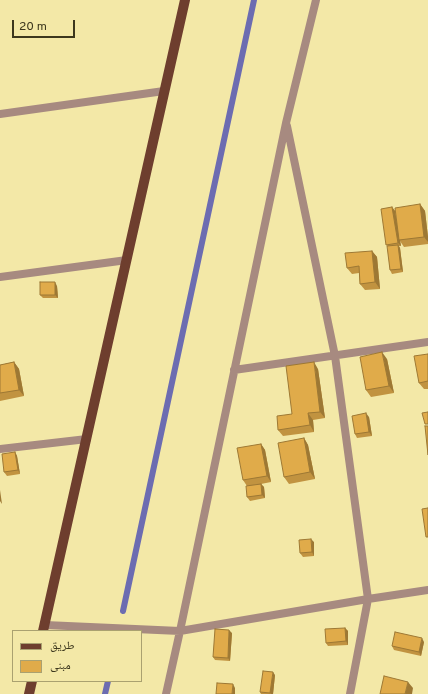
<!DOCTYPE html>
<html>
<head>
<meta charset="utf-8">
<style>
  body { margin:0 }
  #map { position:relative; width:428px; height:694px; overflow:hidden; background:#f3e8a7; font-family:Overpass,"Noto Naskh Arabic",sans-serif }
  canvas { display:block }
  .legend { position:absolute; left:12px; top:630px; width:130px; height:52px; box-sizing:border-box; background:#f3e8a7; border:1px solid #aaa170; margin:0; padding:5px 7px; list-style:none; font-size:12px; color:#3c371d }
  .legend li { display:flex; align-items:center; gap:8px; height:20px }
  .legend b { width:20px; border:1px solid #aaa170 }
  .scale { position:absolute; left:12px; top:20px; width:63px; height:18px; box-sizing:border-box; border:2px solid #3c371d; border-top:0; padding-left:5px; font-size:12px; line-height:14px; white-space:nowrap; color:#3c371d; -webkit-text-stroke:3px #f3e8a7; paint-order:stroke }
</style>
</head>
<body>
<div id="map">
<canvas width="428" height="694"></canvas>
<ul class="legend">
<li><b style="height:5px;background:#6e3e2e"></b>طريق</li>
<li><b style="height:11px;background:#e0ab4a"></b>مبنى</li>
</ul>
<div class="scale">20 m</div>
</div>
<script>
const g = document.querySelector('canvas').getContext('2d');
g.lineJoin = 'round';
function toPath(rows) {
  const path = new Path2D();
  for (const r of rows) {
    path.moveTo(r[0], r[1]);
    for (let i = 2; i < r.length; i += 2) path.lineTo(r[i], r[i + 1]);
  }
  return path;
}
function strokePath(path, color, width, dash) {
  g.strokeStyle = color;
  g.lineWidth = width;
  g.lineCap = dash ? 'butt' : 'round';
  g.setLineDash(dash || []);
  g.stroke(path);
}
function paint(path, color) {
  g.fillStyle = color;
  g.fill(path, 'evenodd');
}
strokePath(toPath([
  [123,611,254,0],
  [105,694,108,681]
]), '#6c6cb1', 6);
strokePath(toPath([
  [0,114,164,91],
  [287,126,335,356,368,599,350,694],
  [0,277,127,260],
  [234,370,428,342],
  [0,449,87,439],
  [45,625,180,631,368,599,428,590],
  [166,694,180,631,286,123,316,0]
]), '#a78a80', 8);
strokePath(toPath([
  [43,631,185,0],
  [29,694,32,681]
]), '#6e3e2e', 10);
paint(toPath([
  [420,204,425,211,428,237,428,244,404,247,400,241,401,246,399,246,400,248,403,272,392,274,390,270,388,246,386,245,392,207,395,211,399,234],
  [372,251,377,257,380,289,365,290,360,284,359,273,352,274,347,268],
  [57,286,58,298,43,298,40,295],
  [428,354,428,389,424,389,419,383],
  [387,359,394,393,371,397,366,390],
  [14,362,19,369,24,396,0,401,0,365],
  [318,369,325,418,313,420,314,432,283,436,278,430,292,414],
  [369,417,372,436,357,438,355,434],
  [304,438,308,445,315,479,289,484,284,477],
  [261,444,265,450,271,482,261,484,264,487,265,498,250,501,247,497,247,486,243,480],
  [15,452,17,456,20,474,7,476,4,472],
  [314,542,314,556,303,557,300,553],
  [345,628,348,631,348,645,328,646,326,643],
  [232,633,230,661,215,660,213,657],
  [424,642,421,656,394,650,392,646],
  [275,675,273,694,261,694,260,692]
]), '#c19340');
paint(toPath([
  [420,204,425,211,428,237,428,242,424,237],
  [392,207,395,211,401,246,398,243],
  [398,245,400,248,403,272,401,269],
  [372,251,377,257,380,289,375,282],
  [55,282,57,286,58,298,55,295],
  [382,352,387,359,394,393,389,386],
  [14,362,19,369,24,396,19,390],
  [314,362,318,369,325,418,320,412],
  [308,413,313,420,314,432,310,425],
  [366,413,369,417,372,436,369,432],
  [304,438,308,445,315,479,310,472],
  [261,444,265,450,271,482,267,476],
  [15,452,17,456,20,474,18,470],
  [261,484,264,487,265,498,262,495],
  [0,490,2,504,0,501],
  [311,539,314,542,314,556,312,552],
  [345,628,348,631,348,645,346,641],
  [229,630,232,633,230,661,228,658],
  [422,638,424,642,421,656,419,652],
  [273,672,275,675,273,694,271,694,270,693],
  [408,682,413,688,412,694,405,694],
  [233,684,235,688,235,694,232,694]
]), '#9d7834');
const building = toPath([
  [420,204,424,237,399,240,395,208,420,204],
  [392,207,398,243,386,245,381,209,392,207],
  [398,245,401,269,390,270,387,246,398,245],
  [372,251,375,282,360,284,359,266,347,268,345,253,372,251],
  [40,282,55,282,55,295,40,295,40,282],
  [382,352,389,386,366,390,360,357,382,352],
  [428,354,428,381,419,383,414,356,428,354],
  [14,362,19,390,0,393,0,365,14,362],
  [314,362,320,412,308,413,310,425,278,430,277,416,292,414,286,366,314,362],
  [428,412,428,424,425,424,422,413,428,412],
  [366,413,369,432,355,434,352,416,366,413],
  [425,426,428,426,428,455,425,426],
  [304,438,310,472,284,477,278,443,304,438],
  [261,444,267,476,243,480,237,448,261,444],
  [15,452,18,470,4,472,2,454,15,452],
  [261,484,262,495,247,497,246,486,261,484],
  [428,508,428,537,426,537,422,509,428,508],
  [311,539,312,552,300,553,299,540,311,539],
  [345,628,346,641,326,643,325,629,345,628],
  [215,629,229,630,228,658,213,657,215,629],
  [395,632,422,638,419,652,392,646,395,632],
  [263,671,273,672,270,693,260,692,263,671],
  [384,676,408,682,405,694,380,694,384,676],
  [217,683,233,684,232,694,216,694,217,683]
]);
paint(building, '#e0ab4a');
strokePath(building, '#9d7834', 1);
</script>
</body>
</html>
